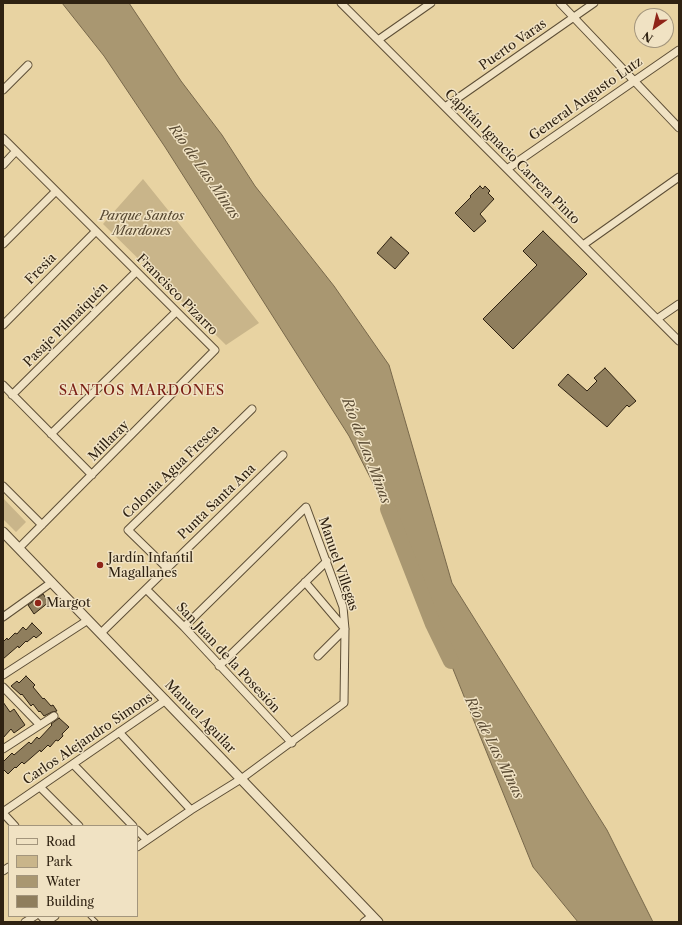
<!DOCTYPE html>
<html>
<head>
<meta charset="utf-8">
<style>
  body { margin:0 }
  #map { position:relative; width:682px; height:925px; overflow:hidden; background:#e8d3a2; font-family:"Libre Caslon Text",serif }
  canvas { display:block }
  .frame { position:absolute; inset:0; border:4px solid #2f2212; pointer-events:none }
  .legend { position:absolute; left:8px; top:825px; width:130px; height:92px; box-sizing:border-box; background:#f0e2c3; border:1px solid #a3957c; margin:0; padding:5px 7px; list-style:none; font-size:12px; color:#2f2212 }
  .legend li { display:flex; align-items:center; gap:8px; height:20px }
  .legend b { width:20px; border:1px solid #a3957c }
  .north { position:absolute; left:634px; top:8px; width:40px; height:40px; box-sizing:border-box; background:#f0e2c3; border:1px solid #a3957c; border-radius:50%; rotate:214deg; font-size:11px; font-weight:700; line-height:16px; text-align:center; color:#2f2212 }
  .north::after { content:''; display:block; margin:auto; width:14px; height:18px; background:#8f2418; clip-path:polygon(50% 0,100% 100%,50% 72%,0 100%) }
</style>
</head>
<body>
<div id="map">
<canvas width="682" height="925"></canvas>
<div class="frame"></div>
<ul class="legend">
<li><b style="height:5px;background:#f0e2c3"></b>Road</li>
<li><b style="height:11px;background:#c9b58a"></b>Park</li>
<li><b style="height:11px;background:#a99771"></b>Water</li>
<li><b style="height:11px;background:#8f7e5d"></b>Building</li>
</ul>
<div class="north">N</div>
</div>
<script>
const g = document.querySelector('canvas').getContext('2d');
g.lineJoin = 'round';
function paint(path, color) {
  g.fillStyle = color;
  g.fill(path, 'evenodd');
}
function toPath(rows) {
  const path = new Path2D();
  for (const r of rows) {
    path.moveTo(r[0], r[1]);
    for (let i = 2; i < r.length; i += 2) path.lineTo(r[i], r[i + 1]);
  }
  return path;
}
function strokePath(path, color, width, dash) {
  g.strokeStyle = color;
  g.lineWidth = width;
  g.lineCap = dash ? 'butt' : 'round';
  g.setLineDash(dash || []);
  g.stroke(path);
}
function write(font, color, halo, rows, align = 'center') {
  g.font = font + ' "Libre Caslon Text",serif';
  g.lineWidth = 3;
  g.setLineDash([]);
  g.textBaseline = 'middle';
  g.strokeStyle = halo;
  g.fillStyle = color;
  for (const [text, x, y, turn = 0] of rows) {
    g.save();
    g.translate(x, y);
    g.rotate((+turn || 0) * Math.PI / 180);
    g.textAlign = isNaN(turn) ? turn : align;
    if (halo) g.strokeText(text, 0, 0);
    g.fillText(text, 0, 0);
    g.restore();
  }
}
paint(toPath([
  [143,179,259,323,226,345,103,224],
  [3,498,26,522,16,532,3,519]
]), '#c9b58a');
const water = toPath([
  [62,3,129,3,181,81,222,135,255,186,334,286,389,365,452,583,607,830,653,922,578,922,533,867,396,528,349,436,165,147,104,56,62,3]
]);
paint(water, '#a99771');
strokePath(water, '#78684b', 1);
strokePath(toPath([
  [388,509,433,624,451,661]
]), '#a99771', 16);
const building = toPath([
  [480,186,483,189,485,186,490,191,488,193,494,199,480,214,486,221,474,232,455,213,471,197,470,196,480,186],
  [543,231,587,274,513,349,483,319,537,265,523,251,543,231],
  [391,237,409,253,395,269,377,253,391,237],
  [605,368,636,401,629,407,627,405,607,427,558,385,568,374,587,391,597,381,594,378,605,368],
  [43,594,49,602,34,614,28,605,43,594],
  [32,623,42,633,36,638,34,636,27,642,26,641,19,648,18,646,3,659,3,642,7,638,8,640,15,633,17,634,23,627,26,630,32,623],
  [26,676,35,685,33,687,43,699,44,698,51,706,53,705,57,711,52,712,44,716,40,711,39,712,33,704,31,706,22,694,21,695,11,686,17,681,19,683,26,676],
  [3,702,10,712,14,709,25,725,14,733,11,729,3,738,3,702],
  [59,718,69,727,62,734,63,736,58,741,56,740,50,747,48,745,41,752,40,750,24,764,22,762,16,768,15,767,8,774,3,769,3,762,12,753,14,755,29,742,31,744,37,737,39,739,52,725,51,724,59,718]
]);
paint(building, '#8f7e5d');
strokePath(building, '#2f2212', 1);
const service = toPath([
  [90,916,96,922]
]);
const minor = toPath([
  [341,3,679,341],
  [560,3,679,128],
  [378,40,431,3],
  [3,90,28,65],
  [445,107,594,3],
  [3,138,215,350,19,548],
  [3,165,16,151],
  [507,169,679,50],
  [3,244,56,191],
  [583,245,679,177],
  [657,319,679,304],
  [3,325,96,231],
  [3,385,92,475],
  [12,395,136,272],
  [51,434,176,312],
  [3,486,42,525],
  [167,568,128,530,252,409],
  [305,582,345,629,318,656],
  [146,589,184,627,292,743],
  [3,617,52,582],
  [101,633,283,455],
  [219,666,327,561],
  [3,675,88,620],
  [3,687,40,725],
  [119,732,191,810],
  [3,749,54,716],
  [73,764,133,826],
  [40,787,79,826],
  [3,812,166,700],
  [3,813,15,826],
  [137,830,147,840],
  [137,847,191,810,241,779,344,703,345,629,343,607,306,507,184,627],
  [3,871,9,867],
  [41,916,47,922],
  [25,922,35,916],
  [46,922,55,916],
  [364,922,372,916]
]);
const tertiary = toPath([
  [3,532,241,779,378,922]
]);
strokePath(service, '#5d4e36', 5.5);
strokePath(minor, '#5d4e36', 9);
strokePath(tertiary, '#5d4e36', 11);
strokePath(service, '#f0e2c3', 3.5);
strokePath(minor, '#f0e2c3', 7);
strokePath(tertiary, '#f0e2c3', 9);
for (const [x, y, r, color] of [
  [100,565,4,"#8f2418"],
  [38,603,4,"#8f2418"]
]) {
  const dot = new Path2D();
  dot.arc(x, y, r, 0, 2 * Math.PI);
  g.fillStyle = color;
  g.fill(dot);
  strokePath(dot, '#f0e2c3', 1.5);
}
write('13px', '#2f2212', '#f0e2c3', [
  ["Puerto Varas",513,45,-35],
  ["General Augusto Lutz",586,99,-35],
  ["Capitán Ignacio Carrera Pinto",512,157,45],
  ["Fresia",41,269,-45],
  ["Francisco Pizarro",177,295,45],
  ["Pasaje Pilmaiquén",66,325,-45],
  ["Millaray",109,441,-45],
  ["Colonia Agua Fresca",171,472,-44],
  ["Punta Santa Ana",217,502,-44],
  ["Manuel Villegas",338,564,71],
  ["San Juan de la Posesión",228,658,47],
  ["Manuel Aguilar",200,717,46],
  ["Carlos Alejandro Simons",88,739,-34]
]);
write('italic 13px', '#564730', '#f0e2c3', [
  ["Parque Santos",142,216],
  ["Mardones",142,231]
]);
write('13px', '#2f2212', '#f0e2c3', [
  ["Jardín Infantil",108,558],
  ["Magallanes",108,573],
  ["Margot",46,603]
], 'left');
write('italic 14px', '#5a4b33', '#f0e2c3', [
  ["Río de Las Minas",204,172,55],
  ["Río de Las Minas",366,451,69],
  ["Río de Las Minas",494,748,63]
]);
g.letterSpacing = '1px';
write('14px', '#7a1f14', '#f0e2c3', [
  ["SANTOS MARDONES",142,391]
]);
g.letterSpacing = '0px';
</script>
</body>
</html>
